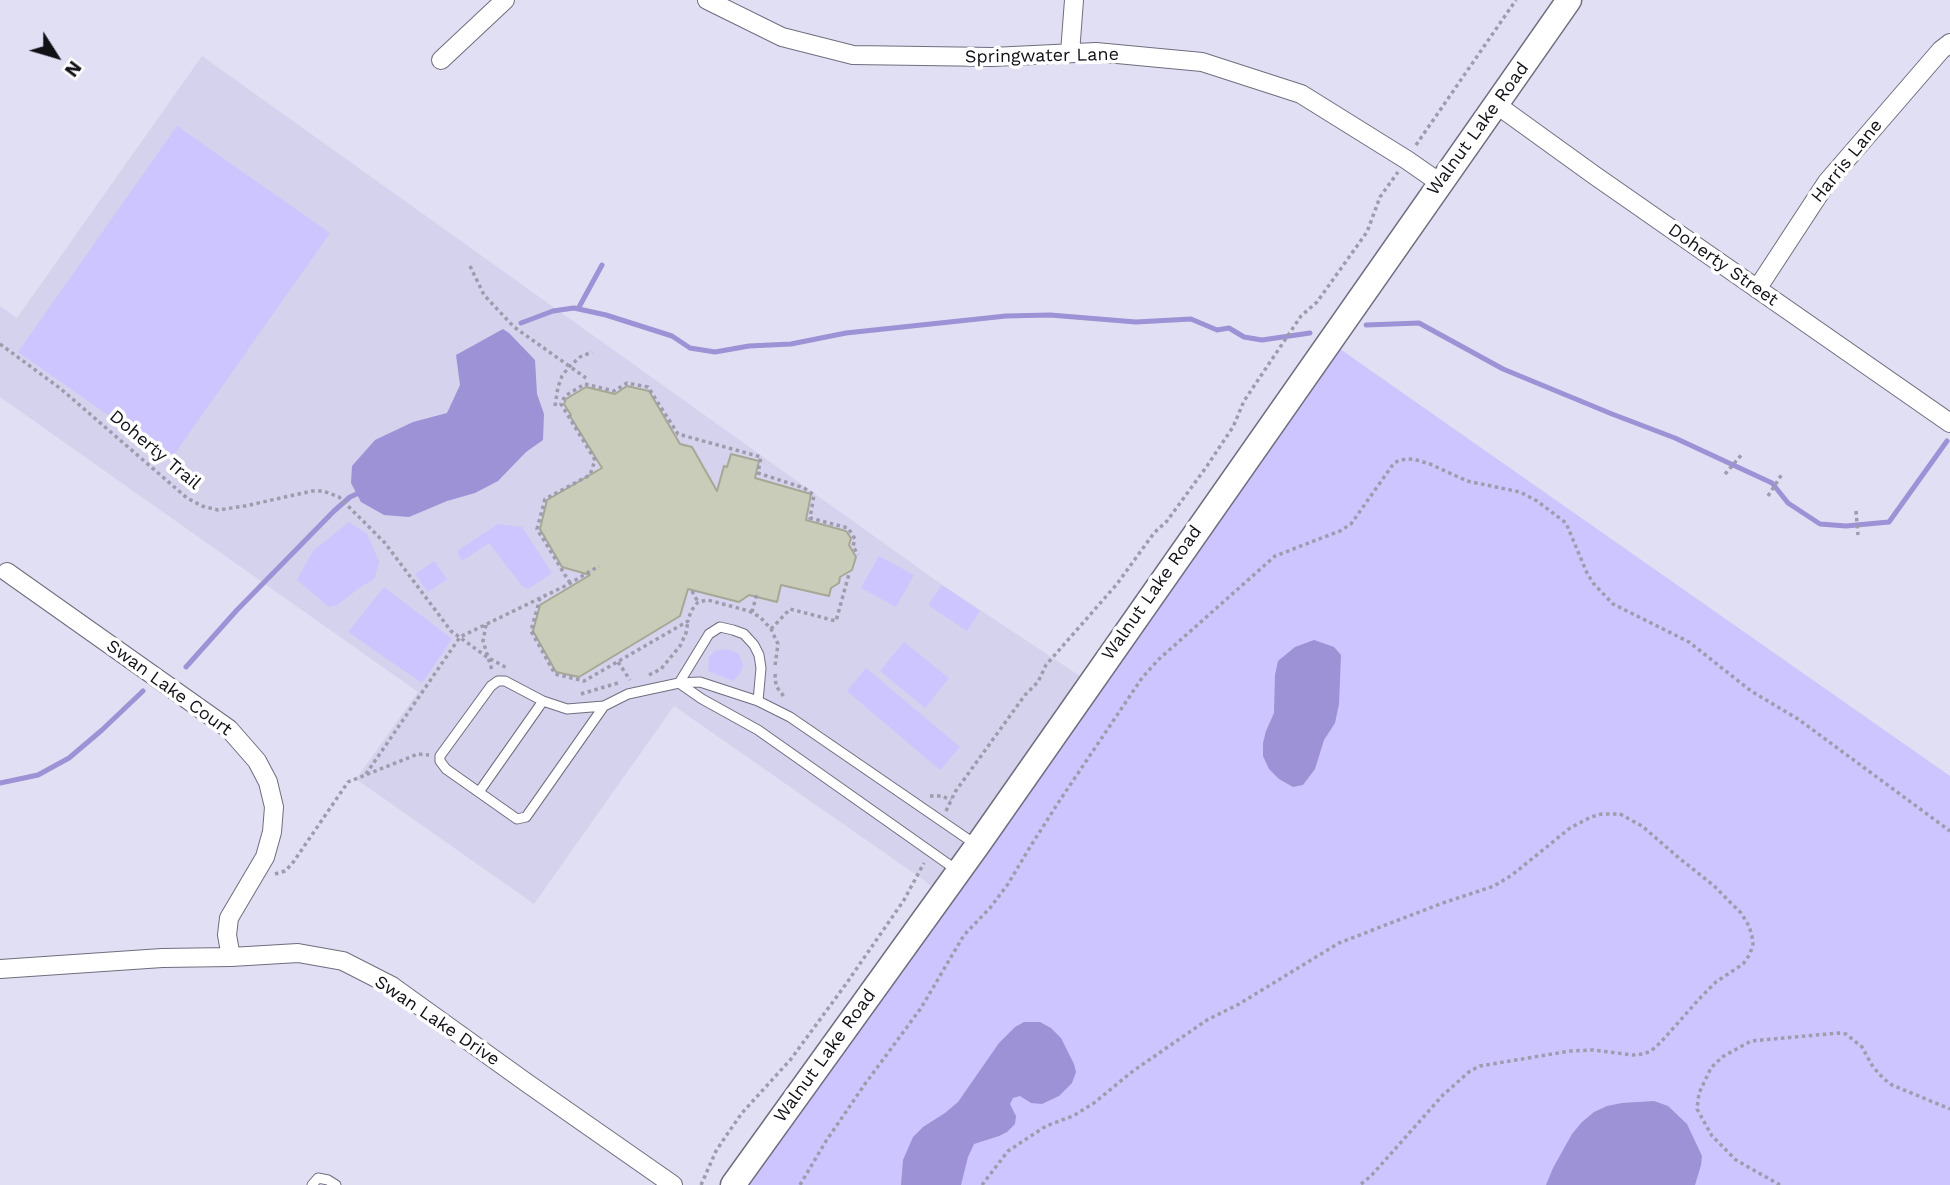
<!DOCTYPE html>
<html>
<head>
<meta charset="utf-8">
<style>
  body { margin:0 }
  #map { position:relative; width:1950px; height:1185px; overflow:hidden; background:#e1dff3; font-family:"Work Sans",sans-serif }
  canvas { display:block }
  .north { position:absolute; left:21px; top:21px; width:70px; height:70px; -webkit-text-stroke:5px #fff; paint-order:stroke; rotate:127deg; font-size:19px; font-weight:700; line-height:28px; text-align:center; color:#111017 }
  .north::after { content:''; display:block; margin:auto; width:24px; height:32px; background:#111017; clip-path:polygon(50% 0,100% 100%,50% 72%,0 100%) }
</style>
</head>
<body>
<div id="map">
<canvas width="1950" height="1185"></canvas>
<div class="north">N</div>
</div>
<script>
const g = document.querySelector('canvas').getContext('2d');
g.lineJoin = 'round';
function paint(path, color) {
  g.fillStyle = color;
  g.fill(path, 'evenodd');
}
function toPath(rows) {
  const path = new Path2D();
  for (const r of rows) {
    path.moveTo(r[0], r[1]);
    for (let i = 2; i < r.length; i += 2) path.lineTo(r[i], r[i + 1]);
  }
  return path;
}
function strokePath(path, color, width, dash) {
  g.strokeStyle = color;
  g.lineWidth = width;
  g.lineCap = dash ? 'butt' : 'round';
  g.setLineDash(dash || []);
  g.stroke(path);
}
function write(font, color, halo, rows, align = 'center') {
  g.font = font + ' "Work Sans",sans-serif';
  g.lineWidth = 7;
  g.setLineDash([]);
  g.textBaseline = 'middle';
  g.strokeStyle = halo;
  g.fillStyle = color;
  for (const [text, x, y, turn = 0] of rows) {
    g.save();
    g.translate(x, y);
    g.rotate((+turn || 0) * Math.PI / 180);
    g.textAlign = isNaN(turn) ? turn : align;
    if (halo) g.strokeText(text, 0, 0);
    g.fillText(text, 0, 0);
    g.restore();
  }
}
paint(toPath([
  [202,56,941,584,1089,682,940,894,925,881,674,706,534,904,356,779,418,692,0,397,0,306,17,318]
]), '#d5d2ed');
paint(toPath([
  [177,126,330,233,171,459,18,352],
  [1330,342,1950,776,1950,1185,739,1185],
  [349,522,367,534,379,561,375,578,358,589,337,605,329,607,297,580,313,551],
  [498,524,522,527,552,573,528,589,523,587,489,543,462,561,457,551],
  [879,556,914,575,896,607,861,588],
  [434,561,447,579,428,592,415,574],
  [942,585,980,611,967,631,928,605],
  [384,587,452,639,422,683,348,632],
  [904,642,949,678,925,708,880,671],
  [726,649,738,653,743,664,741,672,733,681,708,671,709,657,715,651],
  [866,668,960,747,940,770,847,691]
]), '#cdc5ff');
paint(toPath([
  [503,329,509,333,535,360,537,394,544,414,543,440,526,452,498,481,475,493,447,501,409,517,384,515,361,502,351,483,352,466,375,440,413,422,447,413,460,385,456,355],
  [1314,640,1334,647,1341,655,1339,704,1335,723,1324,740,1315,769,1303,785,1293,787,1279,779,1269,769,1263,756,1263,743,1266,731,1274,713,1275,675,1278,661,1295,647],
  [1024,1022,1040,1022,1051,1028,1061,1038,1074,1064,1076,1072,1072,1083,1059,1096,1042,1104,1031,1103,1020,1096,1013,1098,1010,1104,1016,1116,1015,1124,1007,1132,999,1136,974,1144,968,1157,961,1185,901,1185,903,1160,913,1137,923,1127,945,1113,958,1102,999,1043,1015,1027],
  [1654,1101,1668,1106,1687,1124,1702,1156,1701,1165,1695,1185,1546,1185,1553,1168,1572,1134,1582,1122,1594,1112,1607,1106,1622,1103]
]), '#9c92d5');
strokePath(toPath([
  [578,309,602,265],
  [521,323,553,311,574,308,606,315,672,336,690,348,715,352,749,346,791,344,846,333,1006,316,1050,315,1136,322,1191,319,1217,330,1229,328,1244,337,1262,340,1310,333],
  [1366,325,1419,323,1503,369,1612,414,1675,438,1772,483,1788,503,1820,524,1846,526,1889,522,1947,441],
  [186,667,237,610,334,511,350,497,361,492],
  [0,783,38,775,69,758,102,730,143,691]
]), '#9c92d5', 5);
const building = toPath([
  [627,386,649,391,680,444,692,447,717,491,724,466,727,467,731,454,759,461,755,478,811,494,806,520,846,531,851,538,849,545,856,557,852,570,840,577,839,583,831,588,829,596,781,585,777,602,749,595,739,602,688,589,680,616,579,677,556,672,533,631,540,605,590,575,562,567,540,529,547,500,602,468,570,416,571,415,564,404,566,399,586,387,615,394,627,386]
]);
paint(building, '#c9ccb8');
strokePath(building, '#a6a895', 2);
const lane = toPath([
  [679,683,702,699,758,730,958,871],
  [679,683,709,634,720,627,733,630,744,634,754,645,759,655,761,668,758,701],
  [604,706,526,817,517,819,446,769,440,761,440,756,491,686,498,681,505,681,543,701,567,709,604,706,628,694,679,683,700,682,758,701,790,717,975,844],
  [479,792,543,701],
  [312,1185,318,1178,328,1180,336,1185]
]);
const street = toPath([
  [707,0,782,37,853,55,992,57,1096,52,1202,62,1301,94,1407,160,1440,183],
  [1070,53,1074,0],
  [441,60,505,0],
  [1497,105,1594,175,1950,423],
  [1757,289,1827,182,1941,50,1950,43],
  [7,572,229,729,257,761,268,782,274,807,272,832,265,857,229,918,227,935,231,957],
  [0,969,162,958,231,957,298,953,343,961,392,986,527,1083,673,1185]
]);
const secondary = toPath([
  [733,1185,977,846,1569,0]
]);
strokePath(lane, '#6f6d7f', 11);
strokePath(street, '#6f6d7f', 20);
strokePath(secondary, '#6f6d7f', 27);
strokePath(toPath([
  [1416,145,1516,0],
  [470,266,484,295,514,327,586,378],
  [0,344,61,389,187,498,202,506,218,510,245,506,312,491,323,491,339,497,385,543,451,631,487,657,507,668],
  [555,406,558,387,562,376,569,367,580,357,592,352],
  [1725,474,1743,453],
  [1768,496,1782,474],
  [1856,511,1858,535],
  [570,583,537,529,545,499,590,475,595,460,561,404,565,396,585,384,614,391,627,383,648,387,678,434,761,457,758,473,804,488,814,495,810,518,848,528,855,539,853,546,858,555],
  [692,591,698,602],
  [540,598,531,631,555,674,584,681,688,621,691,611,698,602,708,600,749,611,760,617,771,629,778,644,775,666],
  [752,612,757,593],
  [486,625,483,641,492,670],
  [771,629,790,609,836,621,849,574],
  [618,662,630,680],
  [775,674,776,686,785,698],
  [649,675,661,669,680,646,686,633,688,621],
  [581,694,618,683],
  [366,774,460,637,567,585,599,566],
  [930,796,942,796,951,800],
  [946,811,955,792,1025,695,1038,682,1046,665,1117,584,1154,533,1167,521,1207,466,1233,427,1244,401,1301,316,1317,302,1367,232,1380,197,1398,172],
  [275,874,285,871,292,864,348,782,418,754,429,755],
  [701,1185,716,1151,728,1133,742,1113,791,1059,846,984,904,900,924,863],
  [800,1185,826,1141,865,1084,921,1008,964,935,990,908,1008,884,1030,847,1060,800,1142,678,1158,660,1275,556,1340,531,1351,524,1394,463,1400,460,1413,459,1430,464,1467,481,1520,492,1537,501,1566,523,1587,573,1593,583,1613,604,1689,642,1751,691,1798,719,1950,831],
  [982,1185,1008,1151,1046,1126,1073,1116,1094,1103,1133,1071,1207,1020,1239,1004,1339,943,1440,904,1494,886,1512,875,1570,828,1591,817,1602,814,1620,814,1642,826,1679,858,1713,885,1741,913,1749,926,1752,936,1753,944,1750,954,1743,964,1716,982,1700,998,1661,1042,1651,1051,1643,1054,1633,1055,1593,1050,1570,1051,1480,1066,1470,1071,1443,1095,1371,1176,1360,1185],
  [1780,1185,1736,1160,1712,1136,1697,1109,1699,1093,1711,1068,1722,1057,1751,1041,1839,1033,1846,1034,1862,1047,1873,1067,1884,1079,1892,1085,1950,1109]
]), '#9e9cac', 3.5, [3.5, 3.5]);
strokePath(lane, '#fff', 9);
strokePath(street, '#fff', 18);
strokePath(secondary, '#fff', 24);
write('18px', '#111017', '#fff', [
  ["Springwater Lane",1042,56,-1],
  ["Walnut Lake Road",1478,129,-54],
  ["Harris Lane",1847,161,-51],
  ["Doherty Street",1723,265,35],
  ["Doherty Trail",155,450,40],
  ["Walnut Lake Road",1152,593,-55],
  ["Swan Lake Court",169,688,36],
  ["Swan Lake Drive",437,1021,34],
  ["Walnut Lake Road",825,1056,-54]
]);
</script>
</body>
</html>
